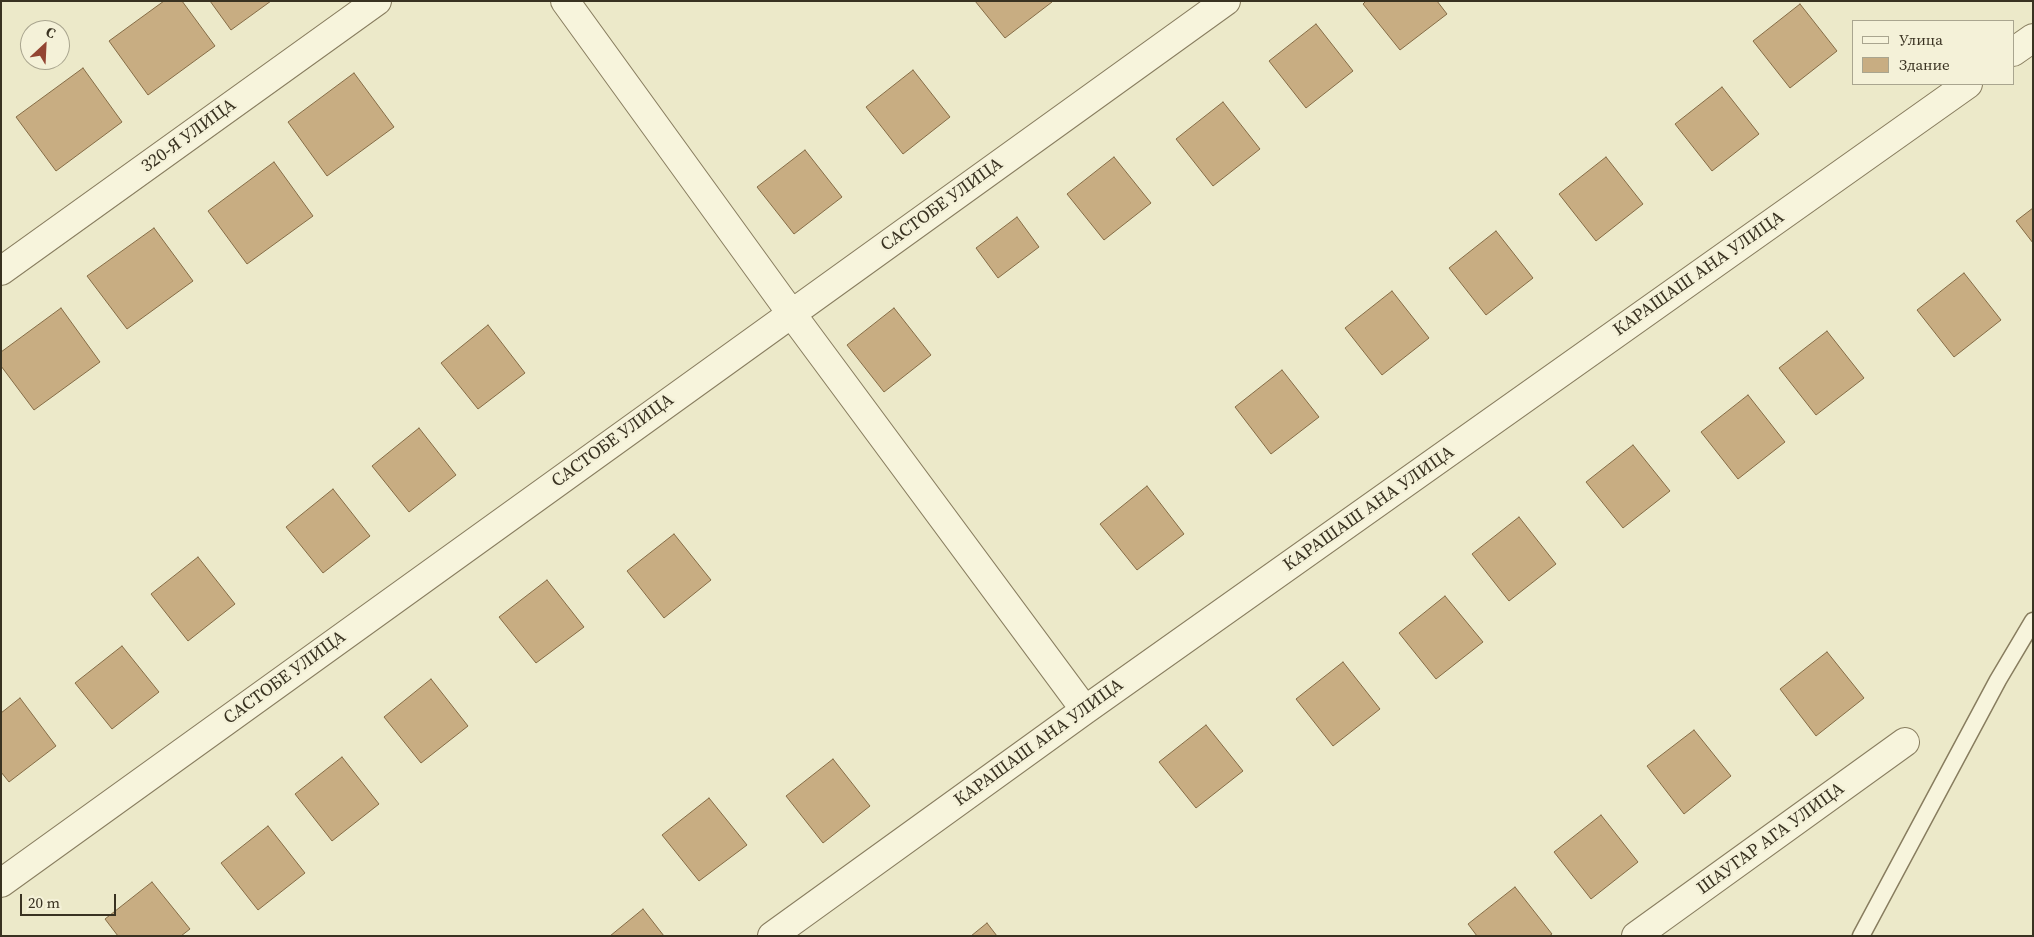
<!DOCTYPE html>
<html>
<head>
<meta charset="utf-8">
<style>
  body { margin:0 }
  #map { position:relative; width:2034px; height:937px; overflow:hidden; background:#ece9c9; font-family:"Source Serif 4",serif }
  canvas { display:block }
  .frame { position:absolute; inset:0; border:2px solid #393221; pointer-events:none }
  .legend { position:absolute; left:1852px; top:20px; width:162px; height:65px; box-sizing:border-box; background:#f4f1d8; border:1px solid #a9a58f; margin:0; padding:6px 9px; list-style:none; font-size:15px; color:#393221 }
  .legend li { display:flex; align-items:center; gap:10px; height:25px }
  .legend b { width:25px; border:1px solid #a9a58f }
  .north { position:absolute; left:20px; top:20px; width:50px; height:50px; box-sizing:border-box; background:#f4f1d8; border:1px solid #a9a58f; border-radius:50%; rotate:25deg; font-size:14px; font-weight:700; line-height:20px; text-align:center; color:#393221 }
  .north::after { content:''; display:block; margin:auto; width:18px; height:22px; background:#934533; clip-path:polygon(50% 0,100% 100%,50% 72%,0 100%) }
  .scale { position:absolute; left:20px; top:894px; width:96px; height:22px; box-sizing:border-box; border:2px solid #393221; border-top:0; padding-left:6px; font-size:15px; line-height:18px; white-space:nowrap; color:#393221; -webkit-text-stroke:4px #f4f1d8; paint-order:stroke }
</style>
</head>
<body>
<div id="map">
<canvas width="2034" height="937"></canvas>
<div class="frame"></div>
<ul class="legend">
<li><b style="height:6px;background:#f7f4dc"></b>Улица</li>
<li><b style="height:14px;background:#c8ad82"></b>Здание</li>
</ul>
<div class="north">С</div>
<div class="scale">20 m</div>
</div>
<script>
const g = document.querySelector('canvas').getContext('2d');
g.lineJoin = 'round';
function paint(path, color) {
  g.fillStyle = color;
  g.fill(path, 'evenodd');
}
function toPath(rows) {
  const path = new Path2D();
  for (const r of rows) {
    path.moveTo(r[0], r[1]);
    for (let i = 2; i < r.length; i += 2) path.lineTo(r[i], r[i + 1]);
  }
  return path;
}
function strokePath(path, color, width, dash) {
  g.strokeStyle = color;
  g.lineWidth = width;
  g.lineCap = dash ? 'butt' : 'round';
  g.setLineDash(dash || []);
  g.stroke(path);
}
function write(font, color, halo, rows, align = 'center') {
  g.font = font + ' "Source Serif 4",serif';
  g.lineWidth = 5;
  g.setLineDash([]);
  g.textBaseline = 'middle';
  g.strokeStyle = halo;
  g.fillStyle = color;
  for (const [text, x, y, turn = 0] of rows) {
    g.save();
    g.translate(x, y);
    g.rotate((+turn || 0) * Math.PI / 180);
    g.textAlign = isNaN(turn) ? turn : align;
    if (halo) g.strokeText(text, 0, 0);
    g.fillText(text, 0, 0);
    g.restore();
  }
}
const building = toPath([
  [164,1,182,1,215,46,148,95,109,41,164,1],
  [210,1,271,1,231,30,210,1],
  [975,1,1052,1,1052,2,1005,38,975,1],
  [1366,1,1437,1,1447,14,1400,50,1363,4,1366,1],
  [1800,4,1837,51,1790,88,1753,41,1800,4],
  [1316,24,1353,71,1306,108,1269,61,1316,24],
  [83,68,122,122,56,171,16,117,83,68],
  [913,70,950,117,903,154,866,107,913,70],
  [354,73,394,127,327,176,288,122,354,73],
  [1722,87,1759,134,1712,171,1675,124,1722,87],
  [1223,102,1260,149,1213,186,1176,139,1223,102],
  [805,150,842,197,794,234,757,187,805,150],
  [1114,157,1151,203,1104,240,1067,194,1114,157],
  [1606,157,1643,204,1596,241,1559,194,1606,157],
  [274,162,313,216,247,264,208,211,274,162],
  [2033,208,2033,243,2016,221,2033,208],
  [1017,217,1039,247,998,278,976,248,1017,217],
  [154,228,193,281,127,329,87,276,154,228],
  [1496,231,1533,278,1486,315,1449,268,1496,231],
  [1964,273,2001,320,1954,357,1917,310,1964,273],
  [1392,291,1429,338,1382,375,1345,328,1392,291],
  [61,308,100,362,34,410,1,366,1,352,61,308],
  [894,308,931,355,884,392,847,345,894,308],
  [488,325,525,373,478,409,441,363,488,325],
  [1827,331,1864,378,1816,415,1779,368,1827,331],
  [1282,370,1319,417,1271,454,1235,407,1282,370],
  [1748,395,1785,442,1738,479,1701,432,1748,395],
  [419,428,456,475,409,512,372,466,419,428],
  [1633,445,1670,491,1623,528,1586,482,1633,445],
  [1147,486,1184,534,1137,570,1100,524,1147,486],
  [333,489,370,536,323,573,286,527,333,489],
  [1519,517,1556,564,1509,601,1472,554,1519,517],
  [674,534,711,580,664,618,627,571,674,534],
  [198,557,235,604,188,641,151,594,198,557],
  [547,580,584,627,536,663,499,617,547,580],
  [1445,596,1483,642,1436,679,1399,633,1445,596],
  [122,646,159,692,112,729,75,683,122,646],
  [1827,652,1864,698,1816,736,1780,689,1827,652],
  [1343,662,1380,709,1333,746,1296,699,1343,662],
  [431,679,468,726,421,763,384,717,431,679],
  [20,698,56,746,9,782,1,772,1,713,20,698],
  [1206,725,1243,771,1196,808,1159,762,1206,725],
  [1694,730,1731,776,1684,814,1647,766,1694,730],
  [342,757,379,804,332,841,295,794,342,757],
  [833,759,870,806,823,843,786,796,833,759],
  [709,798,747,845,699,881,662,835,709,798],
  [1601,815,1638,862,1591,899,1554,852,1601,815],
  [268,826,305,873,258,910,221,863,268,826],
  [152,882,190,929,181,936,118,936,105,919,152,882],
  [1515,887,1552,934,1549,936,1477,936,1468,924,1515,887],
  [643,909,664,936,610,936,643,909],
  [987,923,997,936,971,936,987,923]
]);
paint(building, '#c8ad82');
strokePath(building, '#856c46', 1);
const lane = toPath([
  [1861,936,1998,680,2033,621]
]);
const street = toPath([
  [565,1,791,313,1085,710],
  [2013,52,2033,38],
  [1,271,377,1],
  [1,883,1226,1],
  [772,936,1085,710,1968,84],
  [1636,936,1905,742]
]);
strokePath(lane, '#887d5f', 19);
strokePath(street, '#887d5f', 30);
strokePath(lane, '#f7f4dc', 16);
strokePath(street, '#f7f4dc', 28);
write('18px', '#393221', '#f4f1d8', [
  ["320-Я УЛИЦА",189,136,-36],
  ["САСТОБЕ УЛИЦА",942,205,-36],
  ["КАРАШАШ АНА УЛИЦА",1699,274,-35],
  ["САСТОБЕ УЛИЦА",613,441,-36],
  ["КАРАШАШ АНА УЛИЦА",1369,509,-35],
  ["САСТОБЕ УЛИЦА",285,678,-36],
  ["КАРАШАШ АНА УЛИЦА",1039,743,-36],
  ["ШАУГАР АГА УЛИЦА",1771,839,-36]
]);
</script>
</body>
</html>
